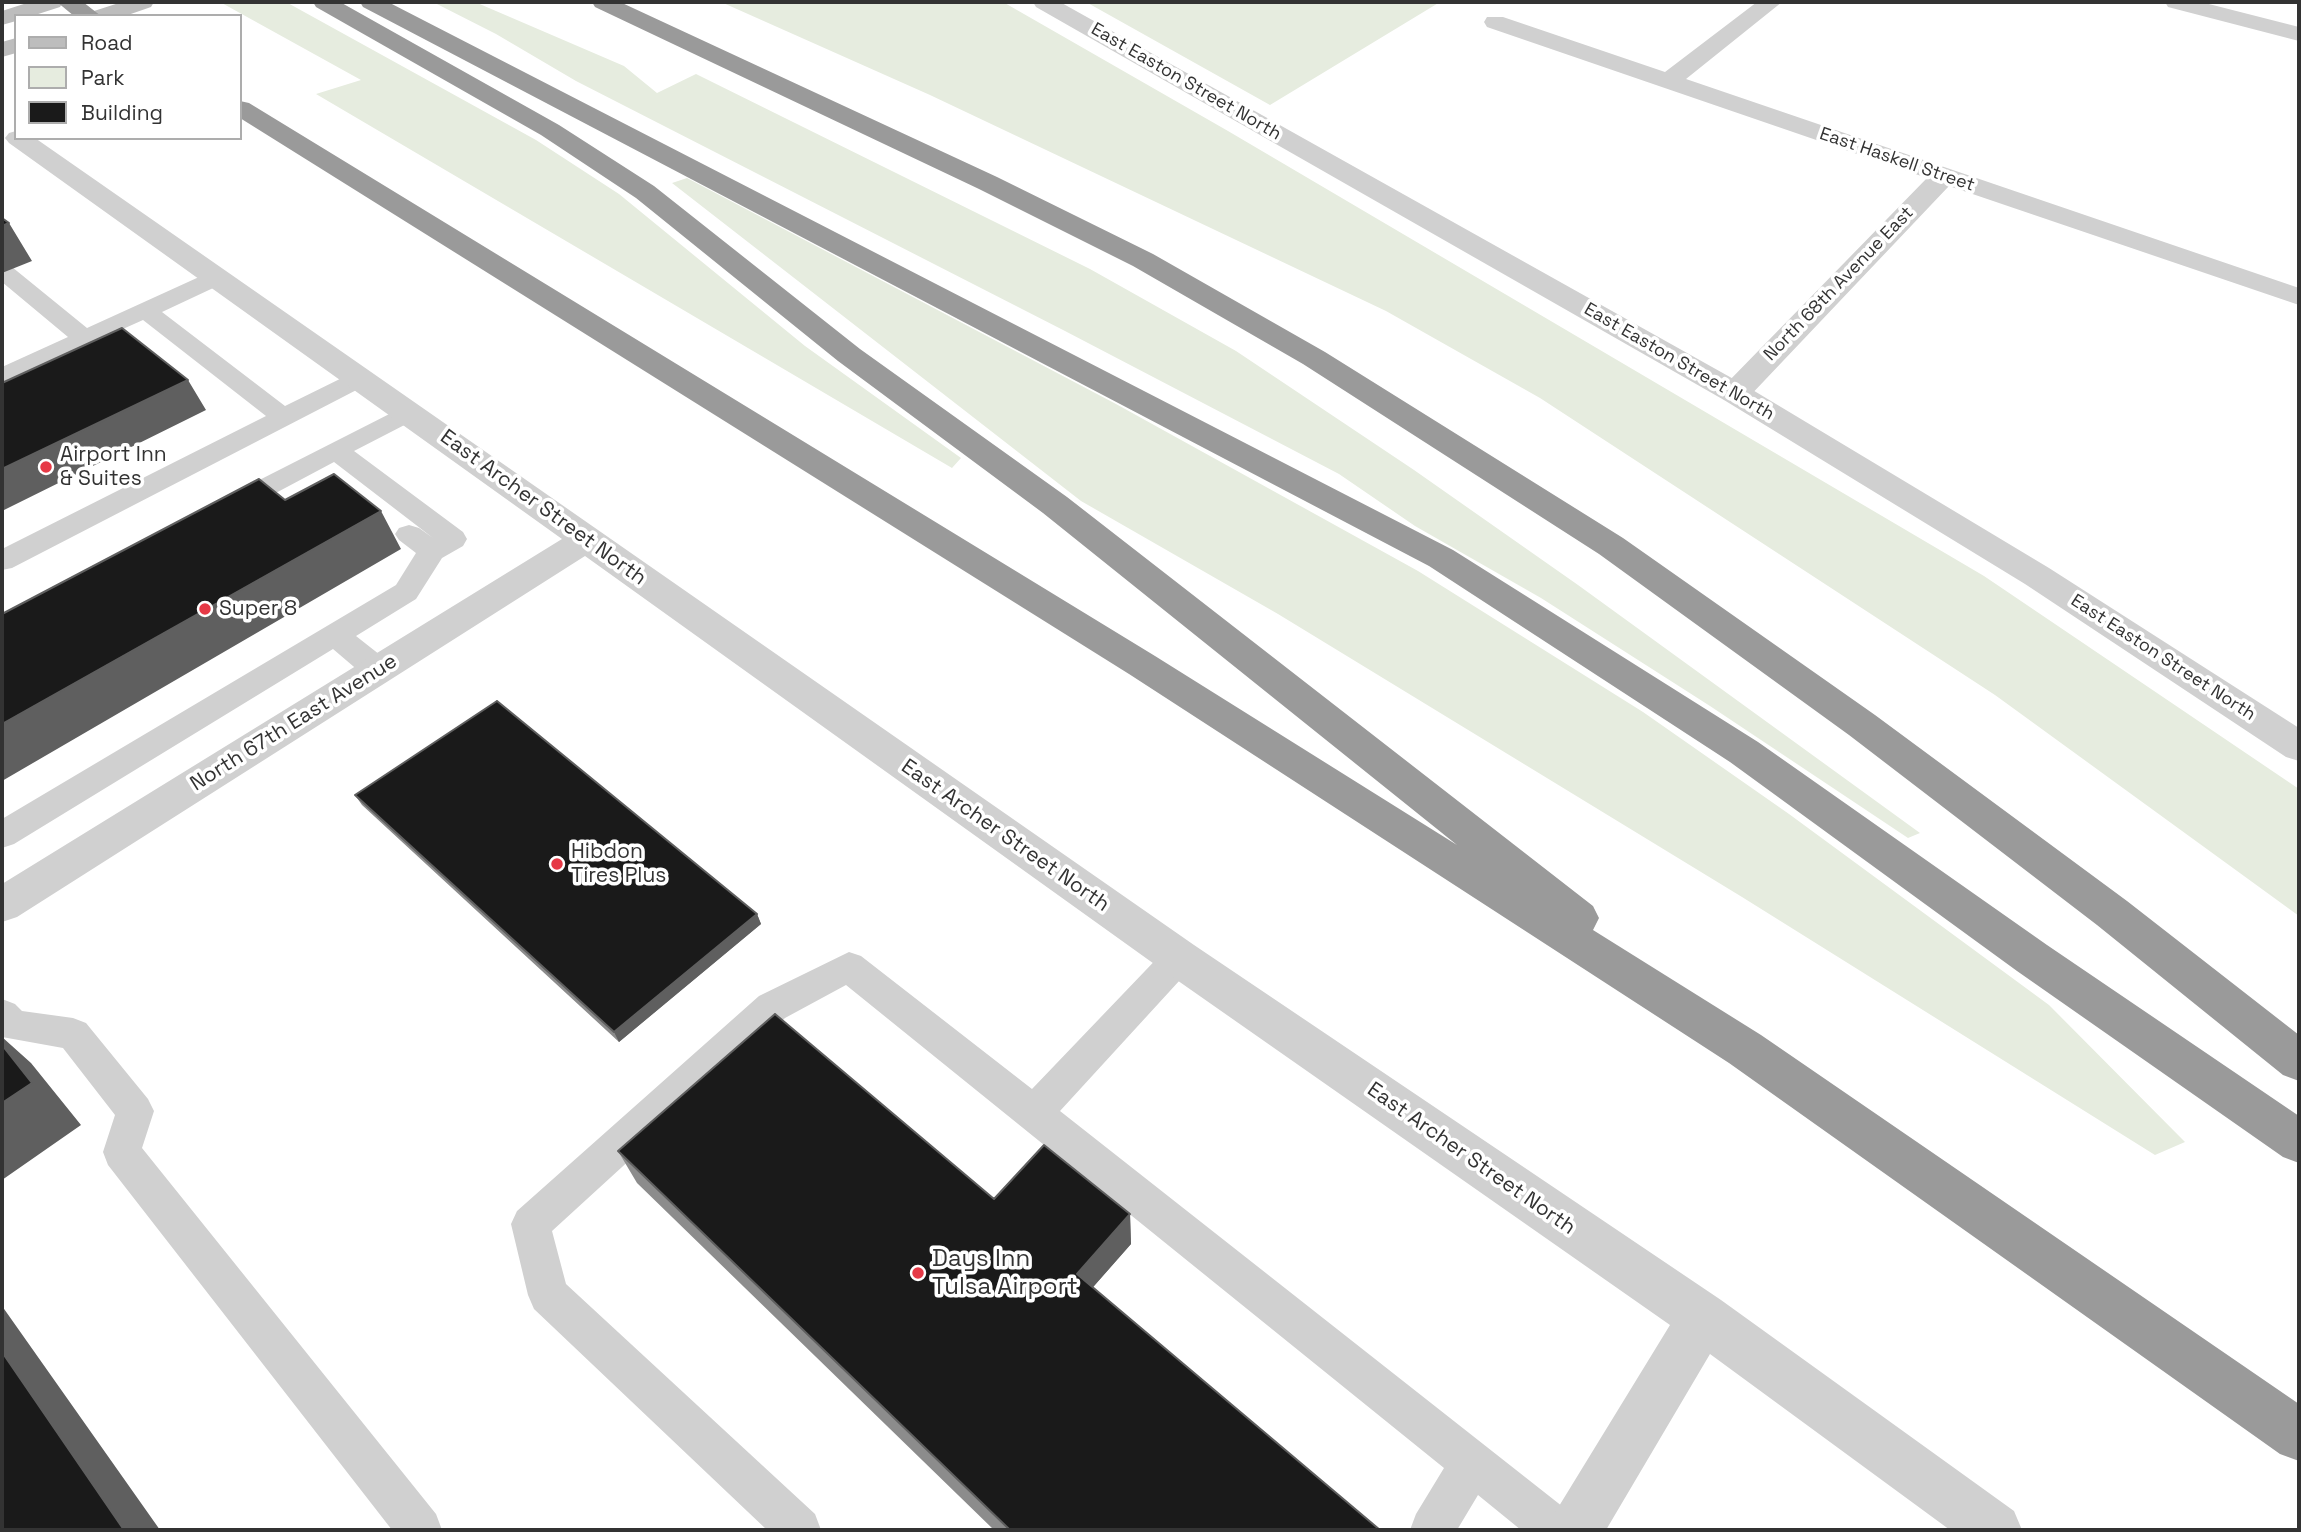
<!DOCTYPE html>
<html>
<head>
<meta charset="utf-8">
<style>
  body { margin:0 }
  #map { position:relative; width:2301px; height:1532px; overflow:hidden; background:#fff; font-family:"Space Grotesk",sans-serif }
  canvas { display:block }
  .frame { position:absolute; inset:0; border:4px solid #333; pointer-events:none }
  .legend { position:absolute; left:14px; top:14px; width:228px; height:126px; box-sizing:border-box; background:#fff; border:2px solid #adadad; margin:0; padding:9px 12px; list-style:none; font-size:21px; color:#333 }
  .legend li { display:flex; align-items:center; gap:14px; height:35px }
  .legend b { width:35px; border:2px solid #adadad }
</style>
</head>
<body>
<div id="map">
<canvas width="2301" height="1532"></canvas>
<div class="frame"></div>
<ul class="legend">
<li><b style="height:9px;background:#bdbdbd"></b>Road</li>
<li><b style="height:19px;background:#e6ecdf"></b>Park</li>
<li><b style="height:19px;background:#1a1a1a"></b>Building</li>
</ul>
</div>
<script>
const g = document.querySelector('canvas').getContext('2d');
g.lineJoin = 'round';
function paint(path, color) {
  g.fillStyle = color;
  g.fill(path, 'evenodd');
}
function toPath(rows) {
  const path = new Path2D();
  for (const r of rows) {
    path.moveTo(r[0], r[1]);
    for (let i = 2; i < r.length; i += 2) path.lineTo(r[i], r[i + 1]);
  }
  return path;
}
function strokePath(path, color, width, dash) {
  g.strokeStyle = color;
  g.lineWidth = width;
  g.lineCap = dash ? 'butt' : 'round';
  g.setLineDash(dash || []);
  g.stroke(path);
}
function write(font, color, halo, rows, align = 'center') {
  g.font = font + ' "Space Grotesk",sans-serif';
  g.lineWidth = 7;
  g.setLineDash([]);
  g.textBaseline = 'middle';
  g.strokeStyle = halo;
  g.fillStyle = color;
  for (const [text, x, y, turn = 0] of rows) {
    g.save();
    g.translate(x, y);
    g.rotate((+turn || 0) * Math.PI / 180);
    g.textAlign = isNaN(turn) ? turn : align;
    if (halo) g.strokeText(text, 0, 0);
    g.fillText(text, 0, 0);
    g.restore();
  }
}
paint(toPath([
  [220,2,286,2,536,140,619,194,805,346,961,458,952,468,316,94,361,80],
  [433,2,475,2,624,66,657,93,696,74,1090,269,1236,351,1414,470,1578,585,1920,833,1908,838,1710,706,1541,598,1415,526,1339,474,1065,331,576,81,496,34],
  [721,2,1003,2,1228,131,1984,576,2299,789,2299,916,1995,695,1540,398,1386,311,930,95],
  [1086,2,1440,2,1270,105],
  [687,178,1116,404,1418,571,1643,712,1789,814,2049,1005,2185,1142,2155,1155,1742,897,1278,614,1081,501,672,183]
]), '#e6ecdf');
paint(toPath([
  [2,266,12,267,87,328,210,272,226,272,229,277,226,282,162,312,285,406,352,373,361,371,370,373,373,378,370,383,12,568,2,570,2,549,266,416,143,320,2,383,2,367,68,337,2,282,2,266],
  [409,404,418,406,422,412,418,418,354,451,463,532,467,539,463,546,442,558,416,599,356,636,389,662,393,670,389,678,378,681,367,678,333,649,14,844,2,848,2,819,396,585,416,553,399,540,395,534,399,528,409,525,419,528,433,538,334,462,240,512,230,515,220,512,217,506,220,500,409,404],
  [1179,943,1191,948,1196,958,1191,968,1060,1111,1572,1514,1578,1530,1521,1530,1478,1495,1457,1530,1410,1530,1416,1514,1444,1468,846,985,785,1018,552,1231,566,1284,815,1514,821,1530,767,1530,534,1309,528,1295,511,1224,517,1211,759,996,849,952,861,956,1032,1089,1167,948,1179,943],
  [2,999,15,1004,22,1011,73,1018,86,1023,148,1099,154,1111,142,1148,436,1514,442,1530,392,1530,108,1165,103,1152,115,1115,63,1048,2,1037,2,999]
]), '#d0d0d0');
paint(toPath([
  [1757,2,1782,2,1686,79,2299,288,2299,305,1949,186,1746,400,1735,402,1724,400,1720,393,1724,386,1927,178,1487,27,1484,22,1487,17,1503,17,1665,72,1757,2],
  [2165,2,2201,2,2299,27,2299,41,2168,7,2165,2],
  [16,131,16,138,35,138,1194,945,1721,1300,2014,1511,2022,1530,1950,1530,1710,1354,1606,1530,1548,1530,1556,1511,1670,1325,1164,971,585,556,17,917,2,922,2,884,562,539,9,143,5,138,9,133,16,131]
]), '#d0d0d0');
paint(toPath([
  [1033,2,1060,2,1746,386,2049,568,2299,728,2299,761,2286,757,2025,584,1724,400,1036,7,1033,2]
]), '#d0d0d0');
paint(toPath([
  [30,2,63,2,60,7,32,16,16,16,16,21,2,25,2,11,30,2],
  [122,2,154,2,151,7,125,16,91,16,94,11,122,2],
  [16,38,16,53,2,57,2,42,16,38]
]), '#bdbdbd');
paint(toPath([
  [57,2,83,2,101,16,74,16,57,2],
  [313,2,340,2,559,125,654,186,860,349,1067,497,1593,906,1599,918,1593,930,1761,1035,2299,1404,2299,1461,2280,1454,1729,1063,1129,674,240,118,240,101,249,103,1155,656,1457,845,1043,513,838,361,636,198,541,135,316,7,313,2],
  [360,2,388,2,1453,550,1758,742,2047,945,2299,1116,2299,1163,2283,1157,2017,971,1730,762,1429,566,363,7,360,2],
  [592,2,620,2,997,177,1153,254,1325,352,1623,538,1875,715,2127,901,2299,1035,2299,1081,2283,1075,2097,925,1849,735,1599,554,1303,364,1133,266,979,189,595,7,592,2]
]), '#9a9a9a');
paint(toPath([
  [355,795,757,914,761,924,619,1042,362,805],
  [618,1151,1130,1214,1131,1244,1093,1287,1380,1530,994,1530,637,1183]
]), '#8c8c8c');
paint(toPath([
  [9,223,32,261,2,273,2,226],
  [188,380,206,410,2,511,2,469],
  [381,511,401,549,2,781,2,724],
  [757,914,761,924,619,1042,614,1032],
  [2,1037,31,1063,81,1125,2,1180],
  [1130,1214,1131,1244,1080,1302,1077,1274],
  [2,1306,160,1530,124,1530,2,1352]
]), '#5f5f5f');
const building = toPath([
  [2,218,9,223,2,226,2,218],
  [122,328,188,380,2,469,2,383,122,328],
  [334,474,381,511,2,724,2,614,259,479,285,500,334,474],
  [497,701,757,914,614,1032,355,795,497,701],
  [775,1014,994,1199,1044,1145,1130,1214,1077,1274,1380,1530,1010,1530,618,1151,775,1014],
  [2,1045,32,1083,2,1103,2,1045],
  [2,1352,124,1530,2,1530,2,1352]
]);
paint(building, '#1a1a1a');
strokePath(building, '#5f5f5f', 2);
for (const [x, y, r, color] of [
  [46,467,7,"#e63946"],
  [205,609,7,"#e63946"],
  [557,864,7,"#e63946"],
  [918,1273,7,"#e63946"]
]) {
  const dot = new Path2D();
  dot.arc(x, y, r, 0, 2 * Math.PI);
  g.fillStyle = color;
  g.fill(dot);
  strokePath(dot, '#fff', 2.5);
}
write('18px', '#333', '#fff', [
  ["East Easton Street North",1186,82,30],
  ["East Haskell Street",1897,160,19],
  ["North 68th Avenue East",1839,284,-46],
  ["East Easton Street North",1679,362,30],
  ["East Easton Street North",2163,658,33]
]);
write('21px', '#333', '#fff', [
  ["Airport Inn",60,455],
  ["& Suites",60,479],
  ["Super 8",219,609],
  ["Hibdon",571,852],
  ["Tires Plus",571,876]
], 'left');
write('21px', '#333', '#fff', [
  ["East Archer Street North",543,508,36],
  ["North 67th East Avenue",294,723,-32],
  ["East Archer Street North",1005,836,35],
  ["East Archer Street North",1471,1159,35]
]);
write('24px', '#333', '#fff', [
  ["Days Inn",932,1259],
  ["Tulsa Airport",932,1287]
], 'left');
</script>
</body>
</html>
